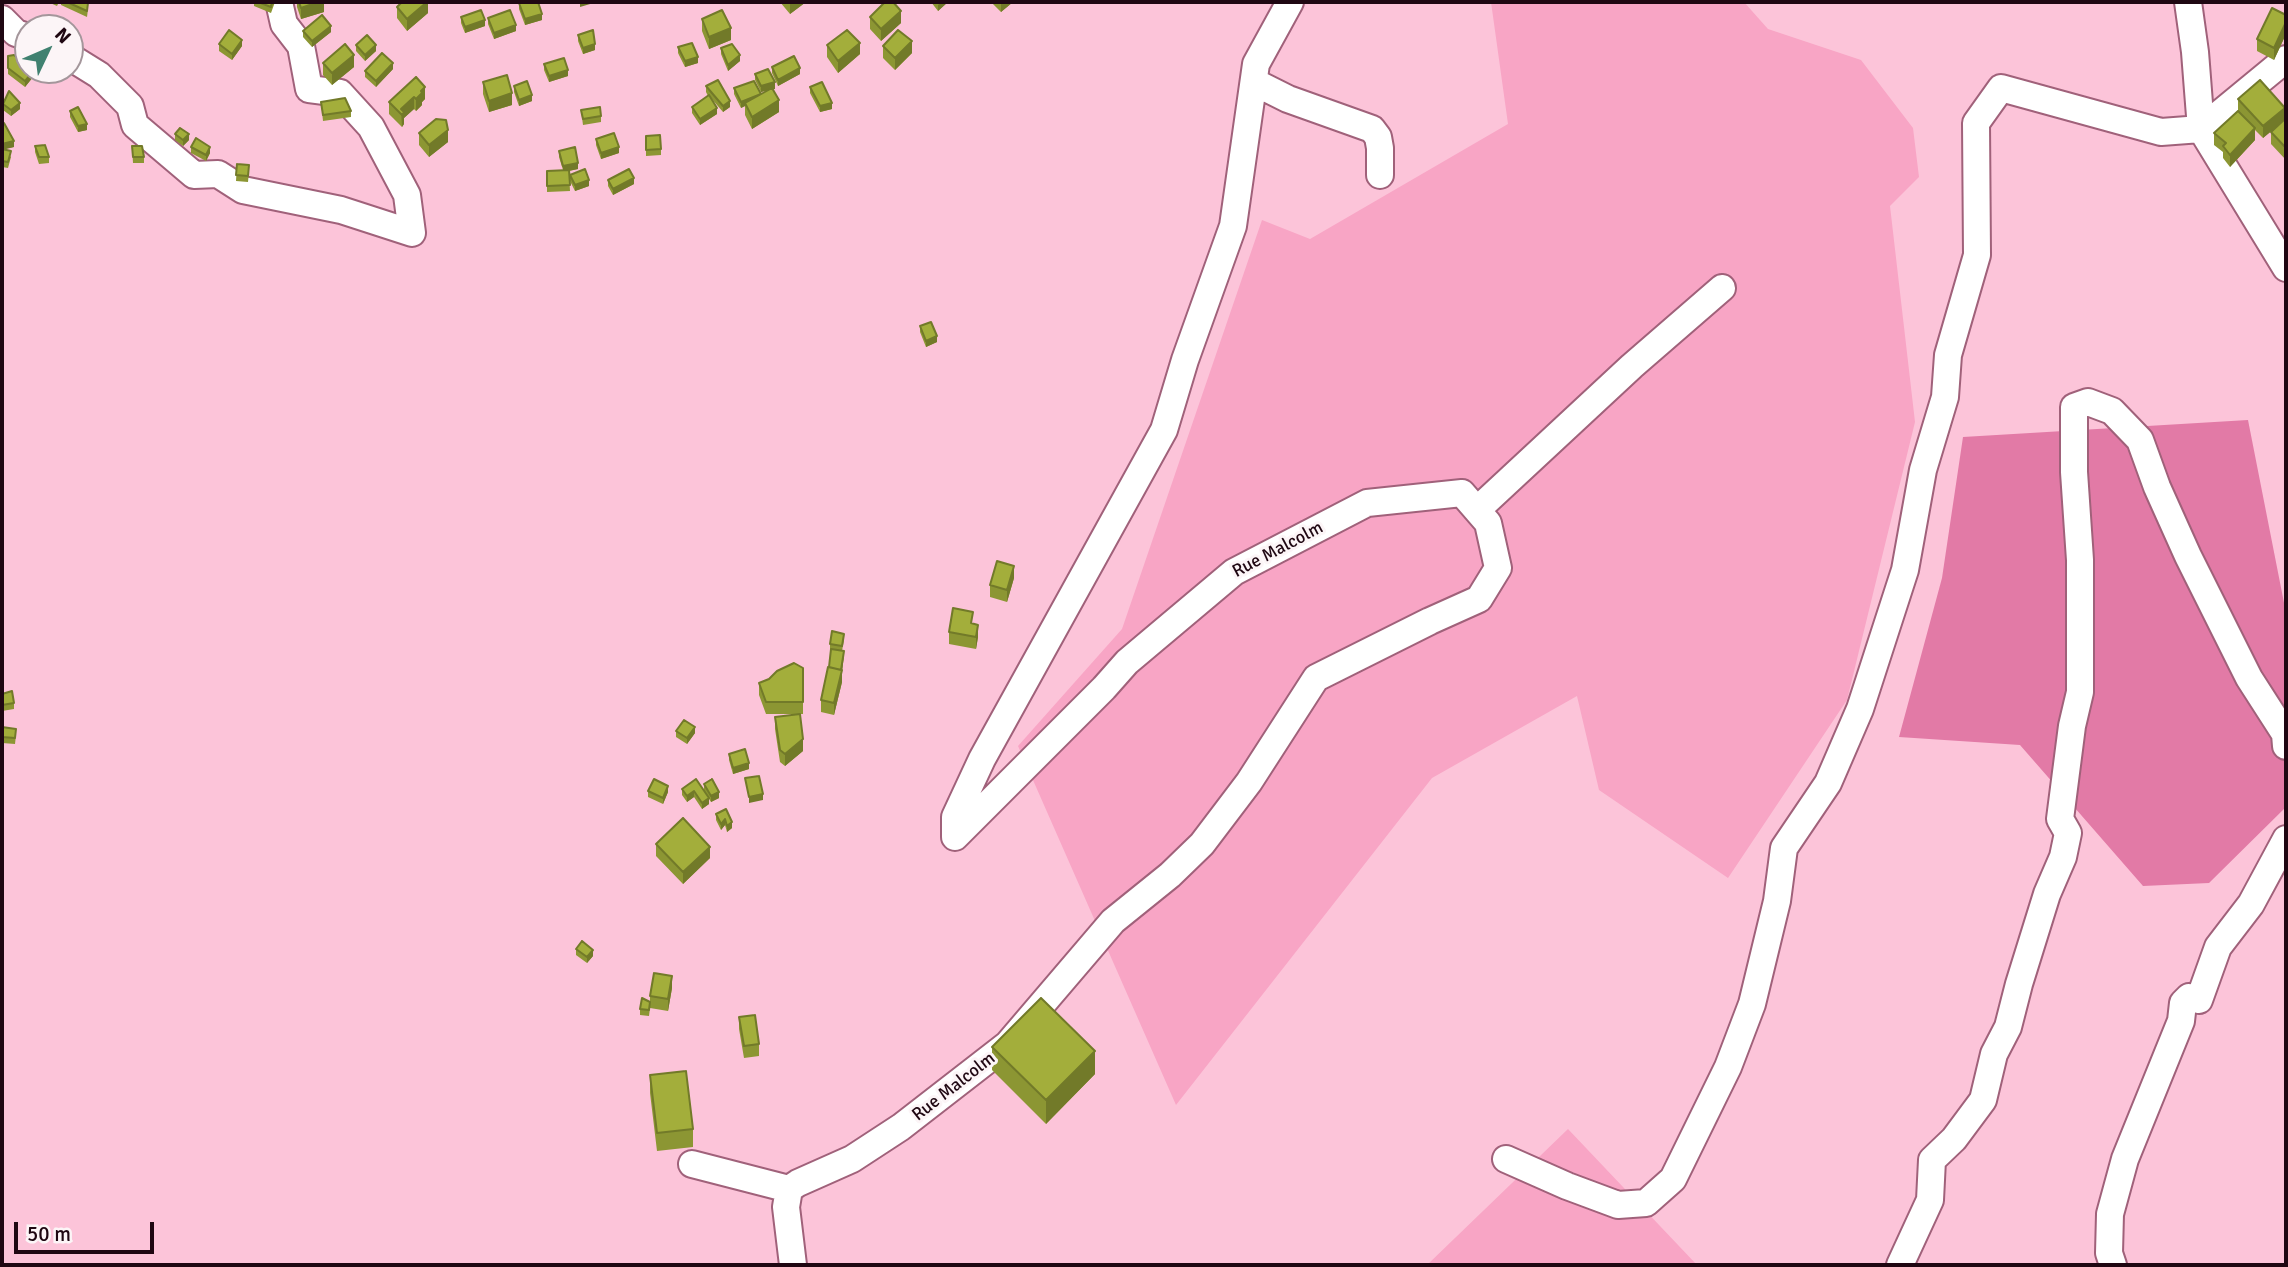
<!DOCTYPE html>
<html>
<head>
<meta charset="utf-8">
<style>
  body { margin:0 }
  #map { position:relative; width:2288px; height:1267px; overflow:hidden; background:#fcc4d9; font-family:Signika,sans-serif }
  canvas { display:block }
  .frame { position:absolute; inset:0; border:4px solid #1f0712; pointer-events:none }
  .north { position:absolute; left:14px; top:14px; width:70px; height:70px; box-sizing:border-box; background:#fcf5f7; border:2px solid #a4969b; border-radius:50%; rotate:46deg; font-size:19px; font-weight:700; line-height:28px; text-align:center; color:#1f0712 }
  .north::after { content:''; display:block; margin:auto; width:24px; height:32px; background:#408170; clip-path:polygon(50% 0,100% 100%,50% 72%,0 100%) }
  .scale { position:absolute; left:14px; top:1222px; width:140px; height:32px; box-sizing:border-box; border:4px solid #1f0712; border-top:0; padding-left:9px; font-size:21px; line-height:24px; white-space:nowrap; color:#1f0712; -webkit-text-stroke:5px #fcf5f7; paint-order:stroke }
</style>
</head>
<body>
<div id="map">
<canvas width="2288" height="1267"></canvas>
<div class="frame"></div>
<div class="north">N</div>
<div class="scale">50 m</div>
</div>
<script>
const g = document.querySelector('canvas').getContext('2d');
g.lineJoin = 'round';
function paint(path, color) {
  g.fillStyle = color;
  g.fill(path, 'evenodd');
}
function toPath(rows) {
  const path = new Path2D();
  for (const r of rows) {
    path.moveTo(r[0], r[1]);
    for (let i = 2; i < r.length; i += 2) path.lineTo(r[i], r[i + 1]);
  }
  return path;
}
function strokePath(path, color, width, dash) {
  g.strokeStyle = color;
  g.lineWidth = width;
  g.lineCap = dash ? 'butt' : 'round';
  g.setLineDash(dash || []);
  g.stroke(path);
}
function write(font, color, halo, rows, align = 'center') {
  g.font = font + ' Signika,sans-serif';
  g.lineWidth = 6;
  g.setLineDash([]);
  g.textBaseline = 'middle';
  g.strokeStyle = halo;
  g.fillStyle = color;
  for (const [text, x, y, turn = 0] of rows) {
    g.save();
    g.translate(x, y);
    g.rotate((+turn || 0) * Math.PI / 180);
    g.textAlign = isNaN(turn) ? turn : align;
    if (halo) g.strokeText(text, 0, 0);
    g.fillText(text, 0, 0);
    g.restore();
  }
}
paint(toPath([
  [1491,2,1744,2,1768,29,1861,60,1913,128,1919,177,1890,206,1915,422,1847,700,1728,878,1599,790,1577,696,1432,778,1176,1105,1018,746,1122,629,1262,220,1310,239,1508,124],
  [1568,1129,1697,1265,1427,1265]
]), '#f8a5c5');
paint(toPath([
  [2248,420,2286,613,2286,807,2209,883,2143,886,2020,745,1899,737,1942,578,1963,437]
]), '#e27aa6');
const minor = toPath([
  [2188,2,2195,52,2201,129,2286,268],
  [2,19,16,33,28,37],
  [70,57,99,75,130,106,135,125,194,175,218,174,243,190,341,210,412,233,407,195,371,127,340,93,309,89,301,46,284,24,279,2],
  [1254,82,1288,99,1372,129,1378,137,1380,148,1380,175],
  [1477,510,1632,366,1722,288],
  [1506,1159,1567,1186,1618,1205,1646,1203,1673,1179,1728,1067,1752,1004,1777,901,1784,848,1828,783,1860,709,1905,570,1923,470,1945,397,1948,355,1977,255,1976,123,2001,88,2161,132,2201,129,2286,59],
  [692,1164,789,1189,798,1183,852,1159,901,1127,1008,1044,1113,921,1170,875,1202,844,1249,782,1316,678,1430,621,1479,599,1498,568,1488,523,1462,493,1367,503,1234,572,1127,662,1104,688,955,837,955,817,982,759,1164,430,1185,360,1233,226,1256,64,1290,2],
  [789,1189,786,1207,793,1265],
  [1900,1265,1930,1200,1932,1160,1954,1139,1983,1100,1994,1054,2008,1027,2019,984,2047,894,2063,857,2068,833,2060,819,2072,726,2080,692,2080,560,2074,472,2074,407,2088,402,2112,411,2140,440,2157,487,2188,556,2249,678,2285,734,2286,746],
  [2113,1265,2109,1253,2110,1214,2125,1159,2181,1021,2183,1003,2189,997,2199,1000,2218,947,2251,904,2286,839]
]);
strokePath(minor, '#a0617a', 30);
strokePath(minor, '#fff', 26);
paint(toPath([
  [48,2,59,2,57,6],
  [61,2,85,2,88,9,87,17,61,5],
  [254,2,275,2,271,13,254,6],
  [297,2,324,2,324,12,301,19,297,7],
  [428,2,428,13,407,31,397,18,397,7],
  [780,2,806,2,790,14],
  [931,2,948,2,938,11],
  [991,2,1013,2,1001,12],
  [519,3,542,20,525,25,519,9],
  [2286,15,2286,34,2274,60,2257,51,2257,39],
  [461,17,485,26,465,33,461,23],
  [870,17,901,23,881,41,870,29],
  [488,18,516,31,494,39,488,24],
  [702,19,731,40,709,49,702,31],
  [303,31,331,32,312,47,303,37],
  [578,35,595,50,583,54,578,41],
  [219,44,242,46,232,60,219,51],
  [356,45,376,51,365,61,356,51],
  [827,45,860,54,838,73,827,57],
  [883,46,912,53,895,70,883,58],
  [678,47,698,63,685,67,678,53],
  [721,48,740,61,728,71,721,54],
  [8,56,33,77,25,87,8,74],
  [323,63,354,67,332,85,323,75],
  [544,64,568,76,549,82,544,70],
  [772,67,800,74,778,86,772,73],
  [393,69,376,87,365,77,365,71],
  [755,74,775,89,773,89,779,112,752,129,745,115,745,106,741,108,734,94,734,88,761,94,767,90,761,92,755,80],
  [416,77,425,99,422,102,422,105,416,111,414,109,404,118,404,124,402,127,389,114,389,102],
  [483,82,512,105,489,112,483,94],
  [514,86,532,101,519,106,514,92],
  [706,86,730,107,723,112,711,98,717,114,700,125,692,113,692,107,708,96,706,92],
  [810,87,832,109,820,112,810,93],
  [2238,99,2285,120,2286,118,2286,160,2271,144,2271,132,2277,126,2263,138,2255,130,2255,140,2230,167,2223,158,2223,152,2214,145,2214,133,2238,111],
  [321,102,351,111,351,117,323,121],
  [3,104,20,109,11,116,3,110],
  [581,110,601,116,601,122,583,125],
  [70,111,87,130,78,132,70,117],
  [2,124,14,147,3,149,11,157,8,168,2,167],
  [419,133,448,142,429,157,419,145],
  [175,134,189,140,183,146,175,140],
  [646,136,661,149,661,155,646,156],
  [596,139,619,153,601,159,596,145],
  [35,146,49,157,49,163,39,164,35,152],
  [132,146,144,157,144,163,133,163],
  [191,147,210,153,206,161,191,153],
  [559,151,578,169,569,171,570,191,547,192,547,171,563,170,559,157],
  [237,164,249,171,248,182,236,181],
  [570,175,589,186,575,191,570,181],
  [608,180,634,184,613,195,608,186],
  [920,326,937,342,926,347,920,332],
  [1014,578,1007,602,990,597,990,585],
  [949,632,978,637,976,649,949,644],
  [844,640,842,651,844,657,842,670,842,682,834,715,821,712,821,700,829,667,831,650,830,650,830,644],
  [803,668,803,714,766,714,759,695,759,683],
  [2,694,14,703,14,709,2,711],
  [775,717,803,751,785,766,780,762,775,729],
  [2,727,16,735,15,744,2,743],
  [676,731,695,733,687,744,676,737],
  [729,754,749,769,733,774,729,760],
  [704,784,719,798,711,802,709,799,709,804,702,809,694,797,687,802,682,795,682,789,704,790],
  [648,791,668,792,663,804,648,797],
  [726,809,732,828,727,832,725,825,721,830,716,820,716,814],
  [656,844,710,858,683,884,656,856],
  [576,949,593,956,587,963,576,955],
  [672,988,668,1011,650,1008,649,1016,640,1015,640,1009,650,1002,650,996],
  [739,1017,759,1044,759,1056,744,1058,739,1029],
  [992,1047,1095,1074,1046,1124,992,1070],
  [650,1075,693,1129,693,1147,657,1151,650,1093]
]), '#8c9633');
paint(toPath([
  [318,2,324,2,324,12,301,19,301,8],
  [427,2,428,2,428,13,407,31,407,19],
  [580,2,597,2,580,7],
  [790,2,806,2,790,14],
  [941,2,948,2,938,11,938,5],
  [1001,2,1013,2,1001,12],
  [901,11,901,23,881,41,881,29],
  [542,14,542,20,525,25,525,19],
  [485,20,485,26,465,33,465,27],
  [2286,22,2286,34,2274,60,2274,48],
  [516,25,516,31,494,39,494,33],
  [331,26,331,32,312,47,312,41],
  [731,28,731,40,709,49,709,37],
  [242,40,242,46,232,60,232,54],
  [912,41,912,53,895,70,895,58],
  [860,43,860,54,838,73,838,61],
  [595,44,595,50,583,54,583,48],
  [376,45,376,51,365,61,365,55],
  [354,55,354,67,332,85,332,73],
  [740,55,740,61,728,71,728,65],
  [698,57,698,63,685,67,685,61],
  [393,63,393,69,376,87,376,81],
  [800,68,800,74,778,86,778,80],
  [568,70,568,76,549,82,549,76],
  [33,71,33,77,25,87,25,81],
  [775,82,775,89,761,92,761,86],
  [425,87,425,99,422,102,422,105,416,111,416,99,421,91],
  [512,93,512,105,489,112,489,101],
  [761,94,745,103,745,106,741,108,741,102],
  [532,95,532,101,519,106,519,100],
  [414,97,414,109,404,118,404,124,402,127,401,109],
  [779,100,779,112,752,129,752,117],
  [730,101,730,107,723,112,723,106],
  [20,103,20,109,11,116,11,110],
  [832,103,832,109,820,112,820,106],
  [717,108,717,114,700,125,700,119],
  [2285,108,2285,120,2263,138,2263,126],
  [87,124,87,130,78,132,78,126],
  [2255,128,2255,140,2230,167,2230,155],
  [448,130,448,142,429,157,429,145],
  [189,134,189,140,183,146,183,140],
  [14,141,14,147,2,150,2,144],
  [210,147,210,153,206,161,206,155],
  [619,147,619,153,601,159,601,153],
  [578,163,578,169,563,172,563,166],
  [634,178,634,184,613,195,613,189],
  [589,180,589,186,575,191,575,185],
  [937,336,937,342,926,347,926,341],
  [1014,566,1014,578,1007,602,1007,590],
  [978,625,978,637,976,649,976,637],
  [844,651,842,672,842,670,842,682,834,715,834,703],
  [695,727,695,733,687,744,687,738],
  [803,739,803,751,785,766,785,754],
  [749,763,749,769,733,774,733,768],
  [668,786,668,792,663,804,663,798],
  [694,791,694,797,687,802,687,796],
  [719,792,719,798,711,802,711,796],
  [763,794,763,800,749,803,749,797],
  [709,798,709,804,702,809,702,803],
  [725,819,725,825,721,830,721,824],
  [732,822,732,828,727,832,727,826],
  [710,847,710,858,683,884,683,872],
  [593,950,593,956,587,963,587,957],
  [672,976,672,988,668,1011,668,999],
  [1095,1051,1095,1074,1046,1124,1046,1100]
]), '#727a29');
const building = toPath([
  [67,2,85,2,88,3,87,11,67,2],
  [258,2,272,2,271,7,258,2],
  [299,2,318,2,301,8,299,2],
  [402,2,427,2,407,19,397,7,402,2],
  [522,2,538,2,542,14,525,19,519,3,522,2],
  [885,2,893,2,901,11,881,29,870,17,885,2],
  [2272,8,2286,15,2286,22,2274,48,2257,39,2272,8],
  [481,10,485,20,465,27,461,17,481,10],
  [510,10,516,25,494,33,488,18,510,10],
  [722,10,731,28,709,37,702,19,722,10],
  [322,15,331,26,312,41,303,31,322,15],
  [229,30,242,40,232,54,219,44,229,30],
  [593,30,595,44,583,48,578,35,593,30],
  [847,30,860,43,838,61,827,45,847,30],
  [898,30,912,41,895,58,883,46,898,30],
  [367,35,376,45,365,55,356,45,367,35],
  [692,43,698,57,685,61,678,47,692,43],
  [345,44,354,55,332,73,323,63,345,44],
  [732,44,740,55,728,65,721,48,732,44],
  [382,53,393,63,376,81,365,71,382,53],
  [14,55,28,66,28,70,33,71,25,81,8,68,8,56,14,55],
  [794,56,800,68,778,80,772,67,794,56],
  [564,58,568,70,549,76,544,64,564,58],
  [768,69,775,82,761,86,755,74,768,69],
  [507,75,512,93,489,101,483,82,507,75],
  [416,77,425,87,421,91,422,93,416,99,414,97,401,109,404,112,402,115,389,102,416,77],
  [718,80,730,101,723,106,706,86,718,80],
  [2260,80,2285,108,2263,126,2238,99,2260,80],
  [527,81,532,95,519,100,514,86,527,81],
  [754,81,761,94,741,102,734,88,754,81],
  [822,82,832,103,820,106,810,87,822,82],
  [772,88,779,100,752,117,745,103,772,88],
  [9,91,20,103,11,110,3,104,9,91],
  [709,95,717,108,700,119,692,107,709,95],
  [345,98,351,111,323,115,321,102,345,98],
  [78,107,87,124,78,126,70,111,78,107],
  [600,107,601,116,583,119,581,110,600,107],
  [2238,111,2255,128,2230,155,2223,146,2226,143,2214,133,2238,111],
  [2286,118,2286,148,2271,132,2286,118],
  [436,119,446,120,448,130,429,145,419,133,436,119],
  [4,123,14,141,2,144,2,124,4,123],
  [180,128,189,134,183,140,175,134,180,128],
  [614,133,619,147,601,153,596,139,614,133],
  [660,135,661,149,646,150,646,136,660,135],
  [196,138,210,147,206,155,191,147,196,138],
  [45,145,49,157,39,157,35,146,45,145],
  [132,146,142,146,144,157,133,157,132,146],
  [575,147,578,163,563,166,559,151,575,147],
  [2,149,11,151,8,162,2,161,2,149],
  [237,164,249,165,248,176,236,175,237,164],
  [585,169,589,180,575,185,570,175,585,169],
  [629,169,634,178,613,189,608,180,629,169],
  [569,170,570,185,547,186,547,171,569,170],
  [931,322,937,336,926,341,920,326,931,322],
  [997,561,1014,566,1007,590,990,585,997,561],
  [953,608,973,612,971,623,978,625,976,637,949,632,953,608],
  [832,631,844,634,842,646,830,644,832,631],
  [831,649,844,651,841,670,829,667,831,649],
  [794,663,803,668,803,702,766,702,759,683,769,679,777,671,794,663],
  [828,667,842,670,834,703,821,700,828,667],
  [12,691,14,703,2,705,2,694,12,691],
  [800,714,803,739,785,754,780,750,775,717,800,714],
  [684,720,695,727,687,738,676,731,684,720],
  [2,727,16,729,15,738,2,737,2,727],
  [745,749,749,763,733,768,729,754,745,749],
  [759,776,763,794,749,797,745,778,759,776],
  [654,779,668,786,663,798,648,791,654,779],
  [696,779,709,798,702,803,694,791,687,796,682,789,696,779],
  [712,779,719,792,711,796,704,784,712,779],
  [726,809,732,822,727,826,725,819,721,824,716,814,726,809],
  [683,818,710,847,683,872,656,844,683,818],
  [582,941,593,950,587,957,576,949,582,941],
  [654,973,672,976,668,999,650,996,654,973],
  [642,998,650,1002,649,1010,640,1009,642,998],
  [1041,998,1095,1051,1046,1100,992,1047,1041,998],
  [755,1015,759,1044,744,1046,739,1017,755,1015],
  [686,1071,693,1129,657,1133,650,1075,686,1071]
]);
paint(building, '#a3ae3b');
strokePath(building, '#727a29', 2);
write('18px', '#1f0712', '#fcf5f7', [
  ["Rue Malcolm",1278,550,-28],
  ["Rue Malcolm",954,1087,-38]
]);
</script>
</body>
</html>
